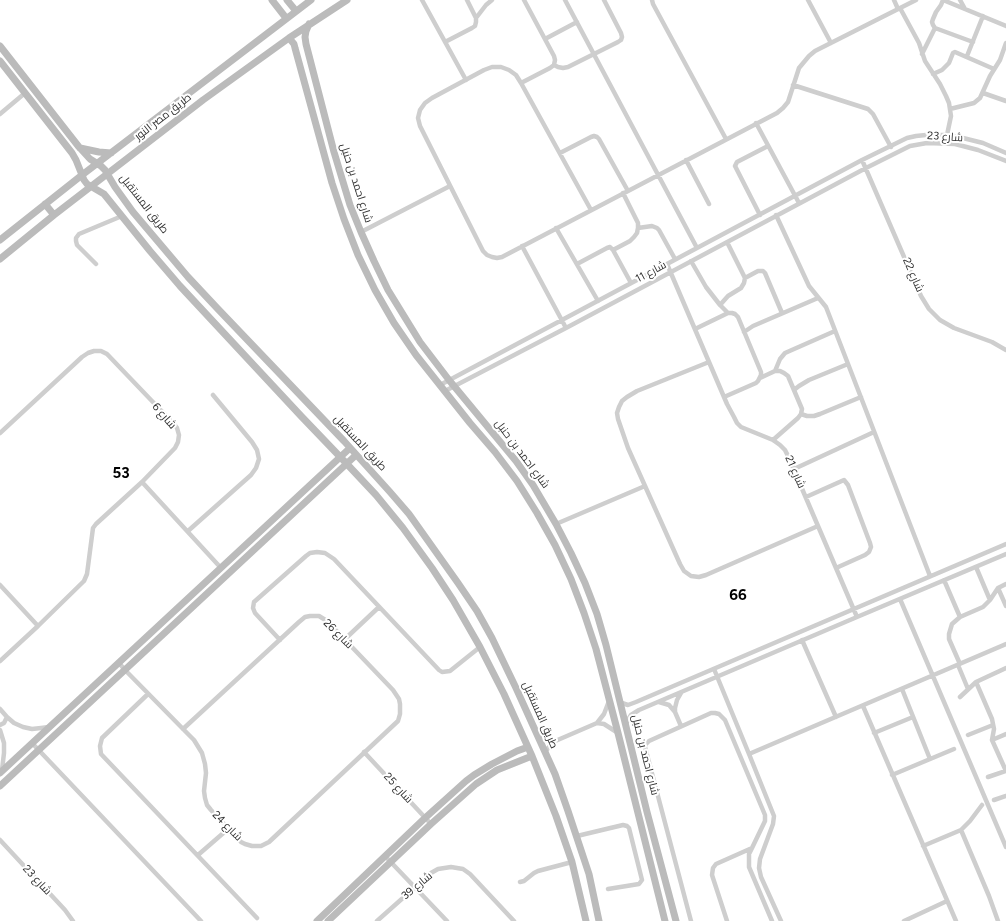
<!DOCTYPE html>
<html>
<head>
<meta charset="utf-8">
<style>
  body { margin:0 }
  canvas { display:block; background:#fff }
</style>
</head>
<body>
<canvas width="1006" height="921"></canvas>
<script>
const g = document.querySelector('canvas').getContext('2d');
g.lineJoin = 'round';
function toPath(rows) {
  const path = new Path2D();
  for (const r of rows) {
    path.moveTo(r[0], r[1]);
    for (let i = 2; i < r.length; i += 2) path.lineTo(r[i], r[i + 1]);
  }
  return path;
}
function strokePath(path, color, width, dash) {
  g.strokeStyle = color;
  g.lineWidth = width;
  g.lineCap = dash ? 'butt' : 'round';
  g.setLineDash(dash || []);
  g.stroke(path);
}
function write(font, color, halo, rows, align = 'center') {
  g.font = font + ' Figtree,Cairo,sans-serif';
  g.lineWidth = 4;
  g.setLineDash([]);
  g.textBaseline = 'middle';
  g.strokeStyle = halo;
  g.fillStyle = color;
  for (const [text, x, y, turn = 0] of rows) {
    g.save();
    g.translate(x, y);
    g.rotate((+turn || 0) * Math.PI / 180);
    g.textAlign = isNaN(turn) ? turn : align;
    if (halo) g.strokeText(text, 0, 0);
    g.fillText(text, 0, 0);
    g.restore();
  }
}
strokePath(toPath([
  [422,0,466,80],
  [565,0,697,248],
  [652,0,653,4,726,139],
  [808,0,831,43],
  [894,0,898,9],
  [943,0,941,5,936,12,933,19,932,22,933,25,935,28,973,42],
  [943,0,1006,26],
  [960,0,965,9],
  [900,8,919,43,925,61,940,84,946,96,949,103,951,116,947,135],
  [476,18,486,5,492,0],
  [545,39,577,22],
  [445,42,472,28,475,26,476,22,476,18,467,0],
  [922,54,935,28],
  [967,56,983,16],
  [554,65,558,67,563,68,568,67,618,42,621,40,622,37,621,33,604,0],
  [933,74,942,70,949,63,953,53,955,52,994,69],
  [521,83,550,68,554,65,555,60,554,56,524,0],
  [793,85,868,109,873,114,891,147],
  [983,93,1006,101],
  [950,109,974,103,980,98,990,76,1000,60,1006,43],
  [0,114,25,93],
  [756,123,799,203],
  [560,153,591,137,594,136,597,137,599,139,628,191],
  [686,160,709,204],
  [862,160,921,296,929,309,940,320,954,328,992,342,1006,350],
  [591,210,521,83,516,75,509,70,501,67,492,67,484,70,432,98,425,103,420,110,418,118,420,126,483,251,487,255,492,257,497,258,502,257,777,113,783,108,788,102,799,68,809,56,815,51,916,0],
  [760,215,735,166,737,162,768,146],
  [776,215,809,286,826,307,930,576],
  [556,228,598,301],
  [638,228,652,226,657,228,659,230,675,259],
  [361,232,450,186],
  [522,246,566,328],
  [613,250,630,241,634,237,637,233,638,228,638,223,623,193],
  [691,261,706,287,720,305,728,313],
  [96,264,77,245,76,241,76,238,79,234,122,216],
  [577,264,607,248,610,247,613,250,631,283],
  [667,264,727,404,734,417,737,423,741,427,773,440,780,445,785,450,788,456,857,617],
  [745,278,758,271,763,271,765,273,782,313],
  [720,305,728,296,741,288,744,283,745,278,727,242],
  [695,329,728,313,732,313,735,314,738,317,761,372,761,375,758,381,756,383,724,397],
  [744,332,753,326,818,298],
  [709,362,637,391,627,397,622,401,619,407,617,413,618,419,628,448,680,564,684,571,691,576,699,577,706,575,818,526],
  [775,371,780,359,785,353,835,331],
  [760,378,775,371,780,371,784,373,788,376,802,409,801,414,798,418,773,440],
  [440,385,862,160,907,138,916,136,926,135,947,135,959,137,983,143,1006,153],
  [794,390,799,386,809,380,848,364],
  [445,391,566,328,866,168,910,146,927,143,955,144,978,150,1006,161],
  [801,414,807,416,814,416,820,414,861,397],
  [0,433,82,357,88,353,94,351,101,351,107,354,173,423,177,428,179,435,178,442,175,448,142,482,96,524,93,528,87,574,84,581,38,626,0,661],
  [794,469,874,432],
  [142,482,221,568],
  [806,497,844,480,848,485,870,543,871,547,869,552,865,555,836,568],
  [556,524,645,486],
  [188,531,251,475,256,468,259,459,257,450,252,442,213,395],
  [976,567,990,600],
  [944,580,960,617],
  [0,585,38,626],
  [998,588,1006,606],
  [900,599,1006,847],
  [345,639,379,607],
  [280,640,255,613,253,608,254,602,306,556,310,553,317,552,325,553,334,559,439,670,442,672,450,671,480,647],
  [802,640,836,717],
  [119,663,125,670,188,734,194,740,202,753,205,764,206,773,204,791,205,798,207,805,211,810,241,842,245,844,252,846,261,846,269,842,398,721,400,714,400,704,399,699,393,690,327,621,319,616,310,616,305,617,299,622,183,729],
  [960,664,949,639,949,634,952,624,960,617,983,607,990,600,998,588,1006,584],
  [958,665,968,689],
  [714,669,749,754,774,816,773,824,760,859,759,868,761,877,781,921],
  [976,682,992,719,994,729,992,740,1006,771],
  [902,689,930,759],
  [681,693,677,700,675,708,675,712,681,726],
  [148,694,102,738,100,746,101,754,257,918],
  [960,697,976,682,1006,668],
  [620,701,622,703,628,705,636,702,1006,544],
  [659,702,669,705,675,712],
  [863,706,956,921],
  [0,709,7,717,14,723,23,727,32,729,41,728,49,727],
  [597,723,604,724,618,733],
  [626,724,629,718,631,715,639,710,857,617,1006,554],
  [0,725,4,723,7,717],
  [0,730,4,743,4,753,2,770],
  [874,733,913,717],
  [968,735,993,725],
  [992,740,1006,734],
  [32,743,201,921],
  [364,752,431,824],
  [545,752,553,742,597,723,604,714,609,701],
  [749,754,1006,644],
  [892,775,954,749],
  [988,777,1006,771],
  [994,800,1006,796],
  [961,830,989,896,998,921],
  [577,836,623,825,627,826,629,828,642,880,639,884,608,889],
  [0,840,65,910,73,921],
  [923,846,961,830,970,821,982,805],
  [198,855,228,829],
  [385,856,447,921],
  [520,882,524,881,534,873,538,871,572,862],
  [377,921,431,873,438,869,451,867,463,869,470,874,514,921],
  [691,921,645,747,645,745,649,741,711,713,715,713,719,714,725,720,765,815,765,821,752,848,749,854,749,867,772,921],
  [727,921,712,875,713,868,716,864,752,848],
  [904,921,947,901]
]), '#cecece', 4.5);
strokePath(toPath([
  [272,0,286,18],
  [287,0,296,11],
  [309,24,306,31,305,37,306,44,334,152,350,205,361,232,374,261,388,290,420,342,449,380,516,461,533,485,556,524,571,553,585,583,597,614,606,645,647,812,676,921],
  [289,38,294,44,295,48,332,183,344,219,358,255,375,290,394,323,416,355,470,423,495,452,517,481,537,513,555,545,571,579,584,613,596,649,618,733,665,921],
  [0,46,79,147,90,159,101,166,105,170,115,187,133,212,188,277,217,308,344,441,390,492,409,514,458,583,477,611,492,638,516,688,555,774,568,811,589,874,599,921],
  [0,61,72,153,76,160,84,180,87,184,104,194,150,251,180,286,301,416,346,463,376,495,403,528,432,568,453,600,480,647,504,694,532,756,556,816,572,862,586,921],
  [80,148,99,152,111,153],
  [45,204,54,215],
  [0,240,82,175,311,0],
  [0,259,54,215,203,100,289,38,347,0],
  [0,773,350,448],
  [0,786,356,455],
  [317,921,425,818,466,781,474,775,492,764,517,751,528,747],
  [328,921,431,824,476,784,497,770,532,756]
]), '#bbb', 7);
write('11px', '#313131', '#fff', [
  ["طريق مصر النور",163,117,-38],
  ["شارع 23",945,137,4],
  ["شارع احمد بن حنبل",356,183,72],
  ["طريق المستقبل",144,204,52],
  ["شارع 11",651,272,-28],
  ["شارع 22",913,275,66],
  ["شارع 6",164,416,49],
  ["طريق المستقبل",360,443,47],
  ["شارع احمد بن حنبل",522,454,53],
  ["شارع 21",795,472,66],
  ["شارع 26",338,634,45],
  ["طريق المستقبل",540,715,66],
  ["شارع احمد بن حنبل",645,755,76],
  ["شارع 25",398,788,47],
  ["شارع 24",227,826,45],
  ["شارع 23",37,880,47],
  ["شارع 39",417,886,-40]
]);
write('bold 15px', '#000', '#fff', [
  ["53",121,474],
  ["66",738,596]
]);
</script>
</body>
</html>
